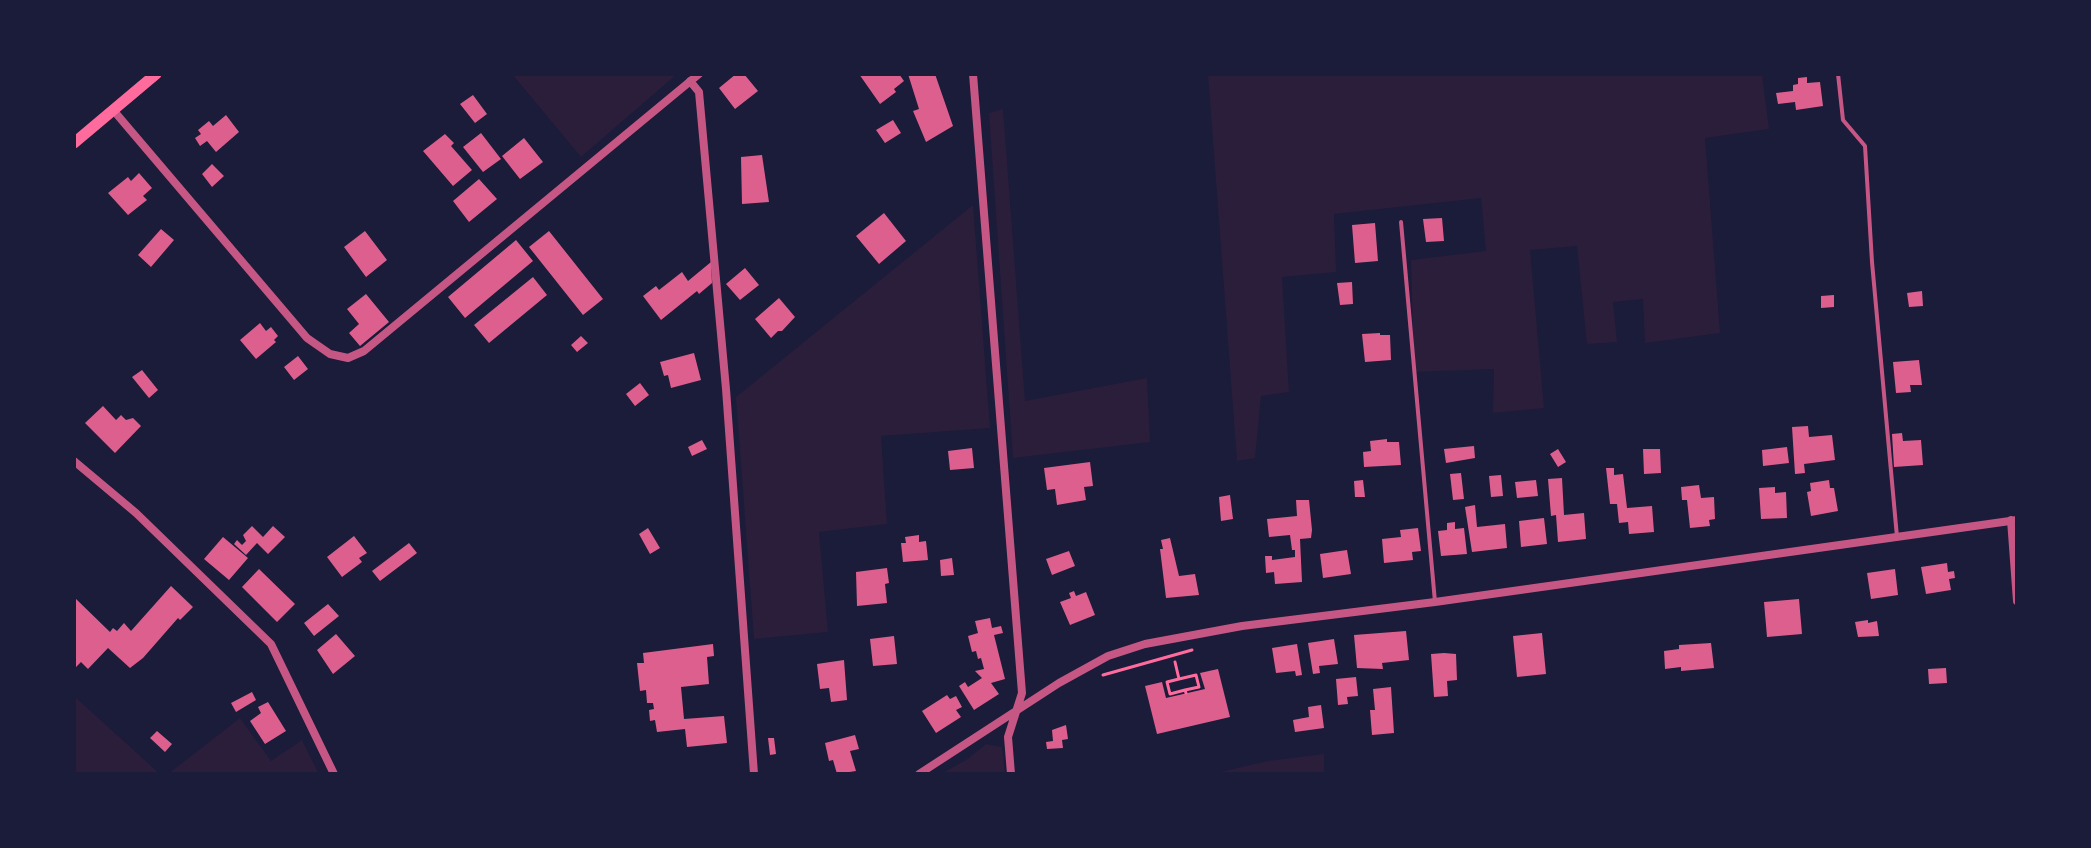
<!DOCTYPE html>
<html>
<head>
<meta charset="utf-8">
<style>
  body { margin:0 }
  #map { position:relative; width:2091px; height:848px; overflow:hidden; background:#1b1b3a; font-family:Arial,sans-serif }
  canvas { display:block }
  .frame { position:absolute; inset:0; border:76px solid #1b1b3a; pointer-events:none }
</style>
</head>
<body>
<div id="map">
<canvas width="2091" height="848"></canvas>
<div class="frame"></div>
</div>
<script>
const g = document.querySelector('canvas').getContext('2d');
g.lineJoin = 'round';
function paint(path, color) {
  g.fillStyle = color;
  g.fill(path, 'evenodd');
}
function toPath(rows) {
  const path = new Path2D();
  for (const r of rows) {
    path.moveTo(r[0], r[1]);
    for (let i = 2; i < r.length; i += 2) path.lineTo(r[i], r[i + 1]);
  }
  return path;
}
function strokePath(path, color, width, dash) {
  g.strokeStyle = color;
  g.lineWidth = width;
  g.lineCap = dash ? 'butt' : 'round';
  g.setLineDash(dash || []);
  g.stroke(path);
}
paint(toPath([
  [512,74,677,74,581,157],
  [1208,74,1762,74,1769,129,1705,138,1720,333,1645,343,1643,299,1613,302,1617,342,1587,344,1577,246,1530,250,1544,408,1493,413,1494,369,1414,372,1411,260,1486,251,1481,198,1334,214,1336,272,1282,277,1289,392,1261,396,1255,458,1237,461],
  [1003,109,1025,401,1147,378,1150,442,1013,458,989,113],
  [973,205,990,428,881,436,887,524,819,532,828,632,754,639,736,397],
  [74,696,160,774,74,774],
  [240,718,271,761,302,740,319,774,168,774],
  [986,744,1002,747,1005,774,941,774,966,760],
  [1324,754,1324,774,1212,774,1268,761]
]), '#2a1e3b');
paint(toPath([
  [736,74,744,74,758,91,735,109,719,88],
  [859,74,899,74,904,81,894,89,896,92,880,104],
  [908,74,935,74,953,126,926,142,913,111,919,109],
  [1807,77,1807,83,1820,82,1823,106,1796,110,1795,102,1778,104,1776,93,1793,91,1793,85,1798,84,1798,78],
  [473,95,487,114,475,123,460,104],
  [226,115,239,132,216,152,207,141,200,146,195,138,201,134,198,130,209,121,213,126],
  [893,120,901,133,885,143,876,130],
  [481,133,501,159,483,172,463,147],
  [445,134,454,143,451,146,472,170,453,186,423,151],
  [524,138,543,162,520,179,502,156],
  [762,155,769,202,742,204,741,157],
  [212,164,224,176,212,187,202,174],
  [139,173,152,188,143,196,147,200,128,215,108,193,128,177,131,181],
  [479,179,497,199,469,222,453,201],
  [884,213,906,241,879,264,856,236],
  [1442,218,1444,241,1426,242,1423,219],
  [1375,223,1378,261,1355,263,1352,225],
  [161,229,174,240,151,267,138,255],
  [365,231,387,260,366,277,344,247],
  [549,231,603,299,583,315,529,247],
  [516,240,533,261,465,318,448,297],
  [711,262,712,283,699,294,697,291,661,320,643,296,656,286,659,290,682,272,688,281],
  [745,268,759,285,740,300,726,284],
  [533,277,547,295,489,343,474,325],
  [1352,282,1353,304,1340,305,1337,283],
  [1922,291,1923,306,1909,307,1907,293],
  [366,294,389,322,360,346,349,333,359,324,347,309],
  [1834,295,1834,307,1821,308,1821,296],
  [779,298,795,317,782,331,778,331,771,338,755,319],
  [260,323,266,331,271,327,278,336,274,340,276,342,256,359,240,340],
  [1380,333,1380,335,1390,335,1391,360,1365,362,1362,334],
  [581,336,588,343,577,352,571,345],
  [694,353,701,380,671,388,668,375,664,376,660,362],
  [298,356,308,369,294,380,284,367],
  [1919,360,1922,385,1910,385,1911,392,1896,393,1893,362],
  [142,370,158,390,149,398,132,377],
  [640,383,649,395,635,406,626,394],
  [103,406,116,420,121,415,126,420,133,418,141,426,115,453,85,423],
  [1808,426,1809,437,1832,435,1835,460,1804,464,1805,473,1795,474,1792,427],
  [1902,433,1903,441,1921,440,1923,465,1894,467,1892,434],
  [1387,439,1387,442,1399,442,1401,465,1364,467,1363,452,1371,451,1370,441],
  [702,440,707,449,692,456,688,447],
  [1474,446,1475,458,1446,463,1444,449],
  [1787,447,1789,463,1763,466,1762,450],
  [972,448,974,468,950,470,948,451],
  [1558,449,1566,462,1558,467,1550,454],
  [1643,449,1660,449,1661,473,1644,474],
  [1090,462,1093,486,1084,487,1086,500,1057,505,1055,489,1047,490,1044,468],
  [1606,468,1614,468,1614,475,1623,474,1627,508,1652,506,1654,532,1629,534,1628,522,1619,523,1617,504,1610,504],
  [1461,473,1464,499,1453,500,1450,474],
  [1501,475,1503,496,1491,497,1489,476],
  [1562,478,1564,515,1584,513,1586,539,1558,542,1556,515,1551,516,1548,479],
  [1363,480,1365,497,1355,497,1354,481],
  [1536,480,1538,496,1517,498,1515,482],
  [1829,480,1830,488,1834,488,1838,511,1811,516,1807,492,1811,491,1810,483],
  [1699,485,1701,498,1714,497,1715,519,1709,520,1710,526,1690,528,1687,500,1682,500,1681,487],
  [1775,487,1775,493,1786,492,1787,518,1761,519,1759,488],
  [1230,495,1233,519,1221,521,1219,497],
  [1296,500,1309,500,1312,530,1311,538,1300,539,1302,582,1275,584,1274,572,1266,573,1265,556,1272,556,1272,560,1295,557,1295,550,1292,550,1290,535,1269,537,1267,519,1297,516],
  [1475,505,1477,527,1505,524,1507,548,1472,552,1465,507],
  [1544,518,1547,544,1521,547,1519,521],
  [1455,522,1455,529,1464,528,1467,554,1441,556,1438,531,1447,530,1447,523],
  [252,526,263,537,273,526,285,537,268,554,257,543,246,555,234,544,237,540,242,545,246,541,243,535],
  [648,528,660,548,650,554,639,534],
  [1418,528,1421,551,1412,552,1413,560,1384,563,1382,539,1401,537,1400,530],
  [919,535,919,542,926,541,928,560,903,562,901,543,906,543,905,537],
  [354,536,367,553,359,558,362,562,342,577,327,557],
  [223,537,248,558,229,580,204,559],
  [1170,538,1179,576,1195,574,1199,595,1166,598,1160,549,1163,549,1161,540],
  [409,543,417,553,380,581,372,571],
  [1347,550,1351,574,1323,578,1320,554],
  [1069,551,1075,566,1052,575,1046,559],
  [952,558,954,575,941,576,940,560],
  [1947,563,1948,572,1954,571,1955,578,1949,579,1951,590,1926,594,1921,567],
  [887,568,889,583,885,584,887,603,857,606,856,572],
  [259,569,295,604,277,622,242,587],
  [1895,569,1898,595,1871,599,1867,573],
  [171,586,193,607,180,620,178,618,143,658,130,668,108,648,88,669,81,662,74,669,74,597,110,632,113,628,117,631,124,623,131,631],
  [1074,591,1076,596,1086,592,1095,615,1070,625,1060,602,1071,598,1069,593],
  [1799,599,1802,634,1767,637,1764,602],
  [328,604,339,616,314,636,304,623],
  [990,618,992,628,1001,626,1003,633,994,635,1005,679,991,683,999,694,974,710,959,686,965,682,968,687,982,678,975,671,984,669,981,658,978,659,976,651,972,652,968,636,978,633,975,621],
  [1868,620,1868,623,1877,621,1879,636,1858,637,1855,622],
  [1406,631,1409,660,1382,663,1383,669,1357,668,1354,635],
  [1542,633,1546,674,1517,677,1513,636],
  [336,634,355,656,333,674,317,650],
  [894,636,897,664,873,666,870,639],
  [1334,639,1338,664,1319,666,1320,673,1313,674,1308,643],
  [1711,643,1714,668,1681,671,1681,667,1665,669,1664,651,1679,649,1679,645],
  [713,644,714,656,707,657,709,684,681,687,684,719,724,716,727,743,687,747,685,729,657,732,655,720,650,721,649,710,654,709,653,703,647,703,646,690,640,691,637,663,644,663,643,653],
  [1297,644,1302,675,1296,676,1295,671,1276,673,1272,648],
  [1444,653,1456,654,1457,680,1447,681,1448,696,1434,697,1431,654],
  [844,660,847,700,831,702,829,688,820,689,817,664],
  [1946,668,1947,683,1929,684,1928,669],
  [1218,669,1230,717,1157,734,1145,686,1162,682,1166,698,1205,689,1200,673],
  [1356,677,1358,696,1347,697,1348,704,1338,705,1336,679],
  [1391,687,1394,733,1372,735,1370,710,1375,710,1373,689],
  [252,692,256,700,236,712,231,703],
  [947,695,950,699,956,696,962,707,956,710,961,717,936,733,922,711],
  [268,702,286,731,265,744,250,721,261,713,258,707],
  [1321,705,1324,728,1295,732,1293,720,1309,717,1308,707],
  [1066,725,1068,739,1062,740,1063,748,1047,749,1046,742,1053,741,1052,730],
  [157,731,172,744,165,752,150,738],
  [855,735,859,749,850,751,856,771,837,774,833,760,829,761,825,743],
  [768,738,774,738,776,754,770,755]
]), '#dd5f8e');
strokePath(toPath([
  [1175,662,1179,679,1167,682,1170,694,1185,690,1186,693],
  [1103,675,1192,650],
  [1179,679,1196,675,1199,687,1185,690]
]), '#ff6b9d', 3);
strokePath(toPath([
  [1838,74,1843,120,1865,146,1872,262,1897,537],
  [1401,222,1435,602]
]), '#c65784', 4);
strokePath(toPath([
  [973,74,1022,693,1008,737,1011,774],
  [690,81,699,92,726,389,754,774],
  [114,111,307,338,330,354,348,358,364,351,699,74],
  [74,461,136,513,271,644,334,774],
  [2011,520,2017,601],
  [919,774,1059,683,1108,656,1145,644,1242,626,1435,602,2017,520]
]), '#c65784', 8);
strokePath(toPath([
  [74,143,156,74]
]), '#ff6b9d', 11);
</script>
</body>
</html>
